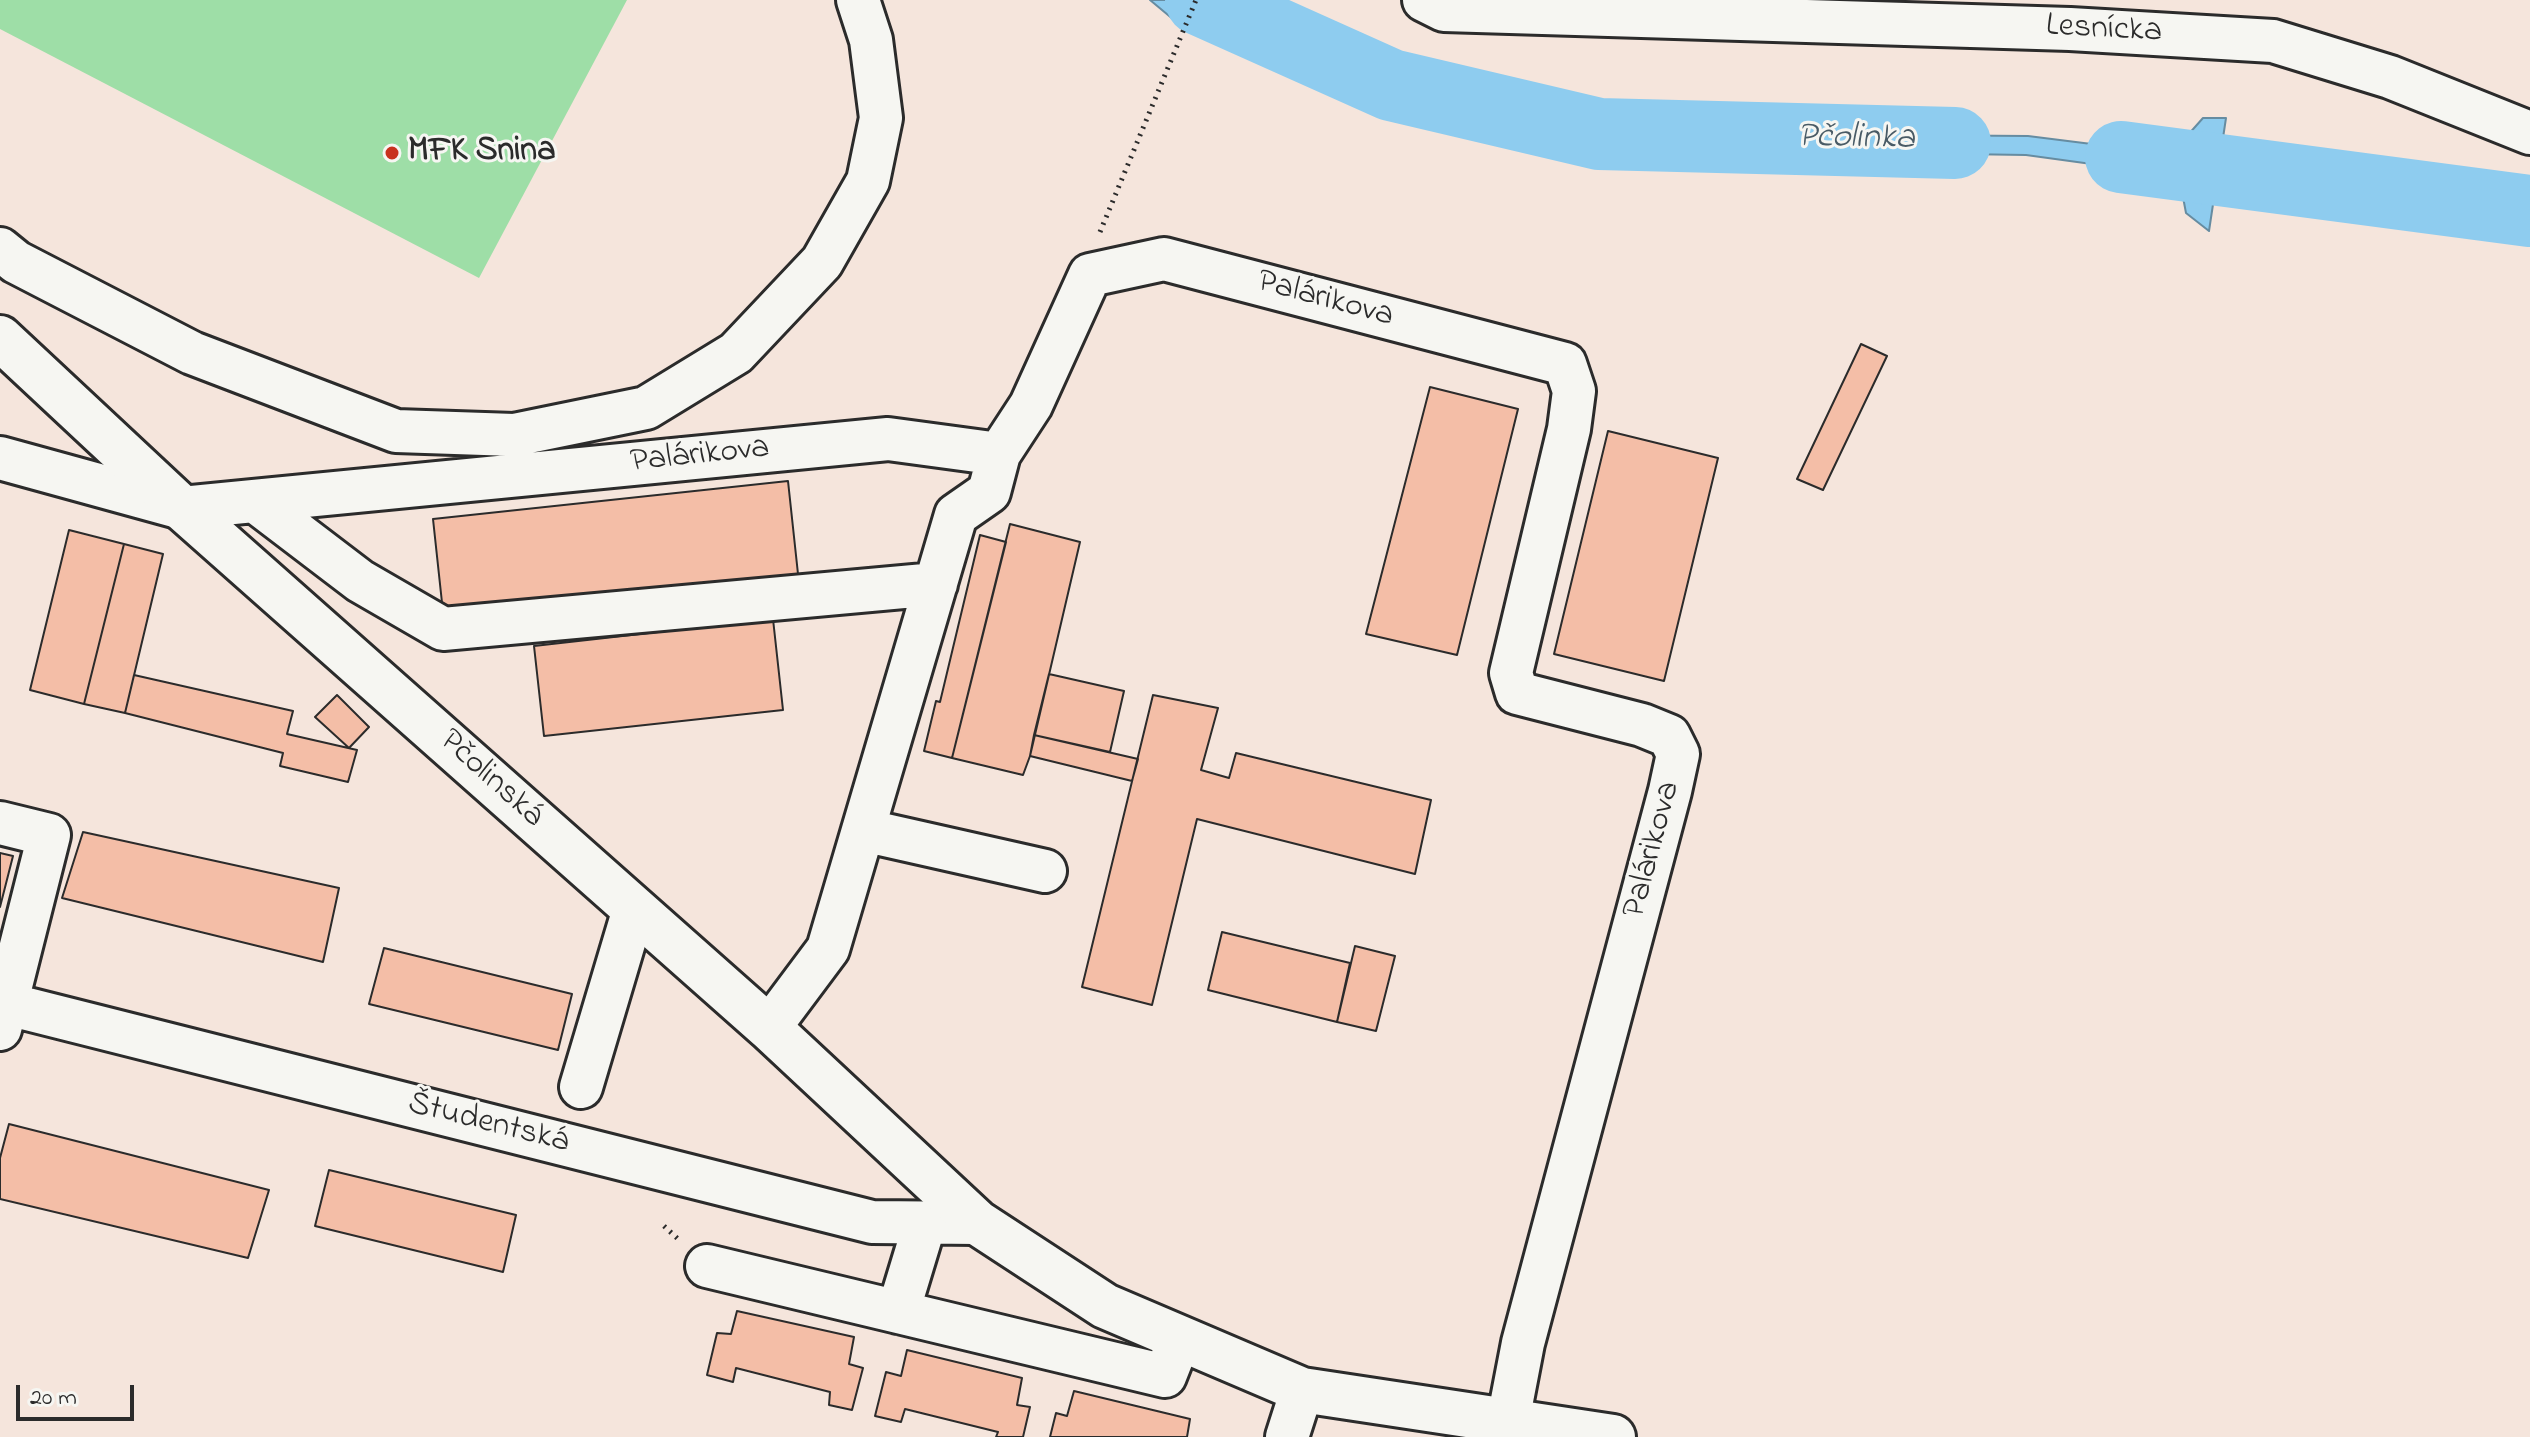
<!DOCTYPE html>
<html>
<head>
<meta charset="utf-8">
<style>
  body { margin:0 }
  #map { position:relative; width:2530px; height:1437px; overflow:hidden; background:#f5e5dc; font-family:"Indie Flower",sans-serif }
  canvas { display:block }
  .scale { position:absolute; left:16px; top:1385px; width:118px; height:36px; box-sizing:border-box; border:4px solid #2b2b2b; border-top:0; padding-left:10px; font-size:24px; line-height:28px; white-space:nowrap; color:#2b2b2b; -webkit-text-stroke:6px #f6f6f2; paint-order:stroke }
</style>
</head>
<body>
<div id="map">
<canvas width="2530" height="1437"></canvas>
<div class="scale">20 m</div>
</div>
<script>
const g = document.querySelector('canvas').getContext('2d');
g.lineJoin = 'round';
function paint(path, color) {
  g.fillStyle = color;
  g.fill(path, 'evenodd');
}
function toPath(rows) {
  const path = new Path2D();
  for (const r of rows) {
    path.moveTo(r[0], r[1]);
    for (let i = 2; i < r.length; i += 2) path.lineTo(r[i], r[i + 1]);
  }
  return path;
}
function strokePath(path, color, width, dash) {
  g.strokeStyle = color;
  g.lineWidth = width;
  g.lineCap = dash ? 'butt' : 'round';
  g.setLineDash(dash || []);
  g.stroke(path);
}
function write(font, color, halo, rows, align = 'center') {
  g.font = font + ' "Indie Flower",sans-serif';
  g.lineWidth = 6;
  g.setLineDash([]);
  g.textBaseline = 'middle';
  g.strokeStyle = halo;
  g.fillStyle = color;
  for (const [text, x, y, turn = 0] of rows) {
    g.save();
    g.translate(x, y);
    g.rotate((+turn || 0) * Math.PI / 180);
    g.textAlign = isNaN(turn) ? turn : align;
    if (halo) g.strokeText(text, 0, 0);
    g.fillText(text, 0, 0);
    g.restore();
  }
}
paint(toPath([
  [0,0,627,0,479,278,0,29]
]), '#9edea7');
const water = toPath([
  [1150,0,1172,0,1181,7,1283,54,1409,103,1619,139,1835,143,1898,135,2028,136,2171,154,2203,118,2226,118,2209,231,2186,213,2179,176,2026,155,1898,153,1835,157,1619,154,1405,117,1278,69,1174,20,1150,0]
]);
paint(water, '#8eccef');
strokePath(water, '#668ca1', 2);
strokePath(toPath([
  [1201,0,1391,85,1599,134,1955,143],
  [2121,157,2530,211]
]), '#8eccef', 72);
const building = toPath([
  [1861,344,1887,356,1823,490,1797,479,1861,344],
  [1430,387,1518,409,1457,655,1366,634,1430,387],
  [1608,431,1718,458,1664,681,1554,654,1608,431],
  [788,481,798,574,443,612,433,519,788,481],
  [1010,524,1080,542,1030,756,1023,775,952,758,1010,524],
  [69,530,124,544,84,704,30,690,69,530],
  [980,535,1006,542,952,758,924,751,936,701,940,702,980,535],
  [124,544,163,554,125,713,84,704,124,544],
  [773,619,783,710,544,736,534,646,773,619],
  [1049,674,1124,691,1110,752,1034,735,1049,674],
  [134,675,293,711,287,734,357,750,348,782,280,766,283,753,125,713,134,675],
  [337,695,369,727,349,748,315,717,337,695],
  [1153,695,1218,708,1201,770,1229,778,1236,753,1431,800,1415,874,1197,819,1152,1005,1082,987,1153,695],
  [1034,735,1138,759,1132,781,1030,756,1034,735],
  [83,832,339,888,323,962,62,898,83,832],
  [0,853,13,856,0,907,0,853],
  [1222,932,1350,963,1337,1022,1208,990,1222,932],
  [1355,946,1395,956,1376,1031,1337,1022,1355,946],
  [384,948,572,994,558,1050,369,1004,384,948],
  [9,1124,269,1190,248,1258,0,1199,0,1158,9,1124],
  [329,1170,516,1215,503,1272,315,1226,329,1170],
  [737,1311,854,1337,849,1364,863,1368,852,1410,829,1405,830,1392,736,1368,733,1382,707,1375,717,1333,731,1334,737,1311],
  [907,1350,1022,1378,1017,1405,1030,1407,1023,1437,996,1437,998,1432,905,1409,901,1422,875,1416,886,1372,901,1376,907,1350],
  [1074,1391,1190,1419,1187,1437,1050,1437,1056,1413,1067,1416,1074,1391]
]);
paint(building, '#f4bea7');
strokePath(building, '#2b2b2b', 2);
const minor = toPath([
  [1424,0,1444,10,2070,29,2273,41,2390,77,2530,133],
  [0,249,16,262,192,353,396,431,514,435,646,408,736,353,822,262,868,181,881,118,871,40,858,0],
  [0,458,182,508,888,439,999,454],
  [255,501,360,581,443,629,936,584],
  [0,823,49,835,0,1029],
  [863,830,1045,871],
  [0,1002,872,1222,978,1223],
  [769,1028,828,949,956,515,989,492,999,454,1031,405,1090,275,1164,259,1565,364,1574,391,1569,429,1511,673,1517,693,1642,725,1669,736,1678,754,1670,791,1523,1343,1508,1421],
  [581,1087,634,909],
  [707,1266,1165,1376,1180,1338],
  [898,1312,925,1223],
  [1287,1437,1302,1390]
]);
const major = toPath([
  [0,338,182,508,769,1028,978,1223,1105,1306,1302,1390,1613,1437]
]);
strokePath(minor, '#2b2b2b', 48);
strokePath(major, '#2b2b2b', 50);
strokePath(toPath([
  [1100,232,1196,0],
  [664,1226,678,1239]
]), '#2b2b2b', 5, [2, 6]);
strokePath(minor, '#f6f6f2', 42);
strokePath(major, '#f6f6f2', 44);
for (const [x, y, r, color] of [
  [392,153,8,"#c8321e"]
]) {
  const dot = new Path2D();
  dot.arc(x, y, r, 0, 2 * Math.PI);
  g.fillStyle = color;
  g.fill(dot);
  strokePath(dot, '#f6f6f2', 3);
}
write('34px', '#2b2b2b', '#f6f6f2', [
  ["Lesnícka",2104,31,3],
  ["Palárikova",1325,301,15],
  ["Palárikova",700,457,-6],
  ["Pčolinská",490,780,42],
  ["Palárikova",1654,850,-75],
  ["Študentská",488,1125,14]
]);
write('bold 34px', '#2b2b2b', '#f6f6f2', [
  ["MFK Snina",408,153]
], 'left');
write('italic 36px', '#495b66', '#f6f6f2', [
  ["Pčolinka",1856,140,1]
]);
</script>
</body>
</html>
